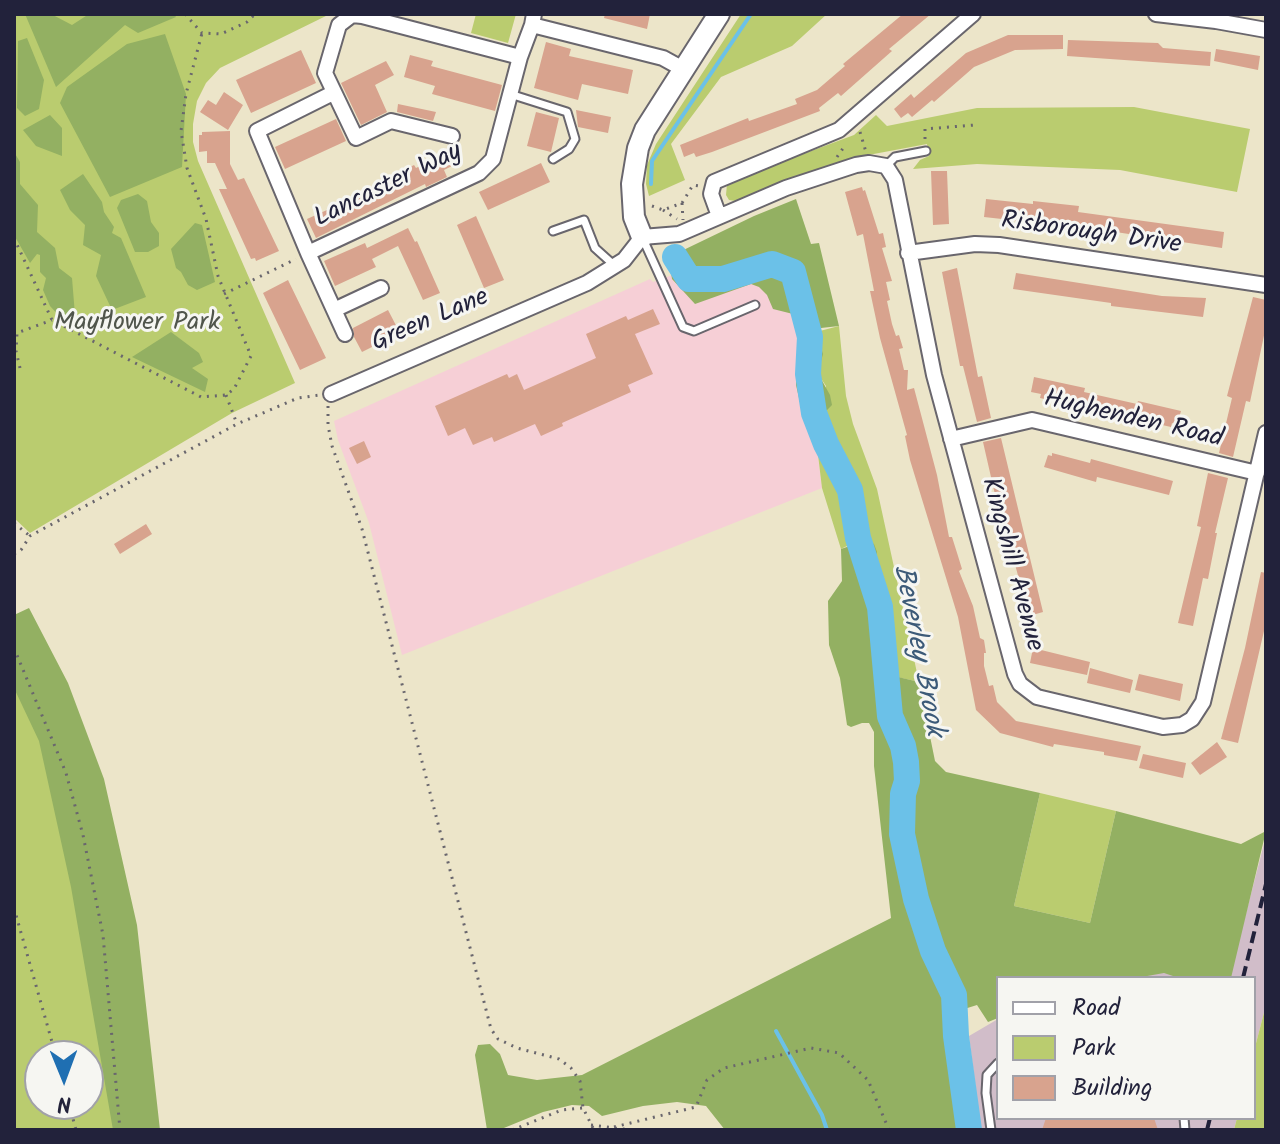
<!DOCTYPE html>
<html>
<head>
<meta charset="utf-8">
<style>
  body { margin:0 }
  #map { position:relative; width:1280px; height:1144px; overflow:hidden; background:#ece5c9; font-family:Kalam,sans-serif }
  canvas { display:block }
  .frame { position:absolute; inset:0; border:16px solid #22223b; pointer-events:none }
  .legend { position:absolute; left:996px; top:976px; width:260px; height:144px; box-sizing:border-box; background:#f6f6f2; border:2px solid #a1a1a9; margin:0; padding:10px 14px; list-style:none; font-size:24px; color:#22223b }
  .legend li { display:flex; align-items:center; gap:16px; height:40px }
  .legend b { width:40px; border:2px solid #a1a1a9 }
  .north { position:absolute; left:24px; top:1040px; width:80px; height:80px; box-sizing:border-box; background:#f6f6f2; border:2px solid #a1a1a9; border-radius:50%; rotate:179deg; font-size:22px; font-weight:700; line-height:32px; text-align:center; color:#22223b }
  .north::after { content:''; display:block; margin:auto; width:28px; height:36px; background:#1f6fb2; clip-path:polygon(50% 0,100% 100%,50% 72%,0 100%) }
</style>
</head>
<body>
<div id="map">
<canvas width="1280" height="1144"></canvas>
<div class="frame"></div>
<ul class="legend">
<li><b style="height:10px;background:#fff"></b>Road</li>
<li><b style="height:22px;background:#bacc6f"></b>Park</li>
<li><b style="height:22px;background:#d8a38e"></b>Building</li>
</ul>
<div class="north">N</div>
</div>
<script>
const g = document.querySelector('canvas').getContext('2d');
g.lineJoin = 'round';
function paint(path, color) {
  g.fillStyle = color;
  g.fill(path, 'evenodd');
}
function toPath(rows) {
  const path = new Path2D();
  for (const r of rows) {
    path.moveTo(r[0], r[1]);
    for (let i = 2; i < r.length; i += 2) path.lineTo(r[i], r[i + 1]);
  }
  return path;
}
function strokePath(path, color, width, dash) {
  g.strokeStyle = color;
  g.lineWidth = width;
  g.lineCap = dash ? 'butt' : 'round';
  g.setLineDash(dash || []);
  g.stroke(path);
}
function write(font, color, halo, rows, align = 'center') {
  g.font = font + ' Kalam,sans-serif';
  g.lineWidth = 6;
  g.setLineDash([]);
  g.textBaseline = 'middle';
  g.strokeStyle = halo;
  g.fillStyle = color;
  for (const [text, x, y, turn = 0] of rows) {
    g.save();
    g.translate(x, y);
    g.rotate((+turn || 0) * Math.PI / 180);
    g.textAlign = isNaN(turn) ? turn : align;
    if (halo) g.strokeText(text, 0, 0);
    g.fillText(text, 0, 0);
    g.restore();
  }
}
paint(toPath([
  [675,274,694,303,748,283,760,283,797,313,806,360,822,488,402,655,369,523,338,440,334,421,650,279,653,282]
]), '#f6cfd6');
paint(toPath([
  [1266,836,1266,1005,1254,1051,1254,978,1118,978,1237,948],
  [998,1019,998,1118,1237,1118,1234,1130,981,1130,969,1036]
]), '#d1bdc9');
paint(toPath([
  [14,14,330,14,220,68,206,83,197,101,193,124,193,142,198,161,295,383,232,413,30,533,14,518],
  [476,14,516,14,508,43,471,33],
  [741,14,827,14,792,46,721,77,671,144,685,180,649,196,646,184,647,165,656,144],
  [1134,107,1250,129,1237,192,1120,170,977,164,913,169,920,160,929,156,927,144,863,156,791,179,736,201,729,200,726,195,727,184,731,181,854,135,876,115,887,126,977,108],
  [839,326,846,396,853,424,877,489,919,682,893,676,885,669,881,650,881,611,853,543,841,549,822,488,813,413,823,414,826,386,820,377,820,343,816,332],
  [14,680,42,742,74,887,115,1130,14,1130],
  [40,1056,88,1056,88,1104,40,1104],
  [1040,793,1116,811,1090,923,1014,906],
  [1266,1005,1266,1130,1234,1130,1237,1118,1254,1118,1254,1051]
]), '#bacc6f');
paint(toPath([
  [25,14,51,14,72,25,89,14,174,14,176,17,138,33,125,25,56,87],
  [165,34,186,94,182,167,110,197,60,103,67,87,127,44],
  [27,38,44,80,39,109,25,116,17,108,18,41],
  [50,115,62,128,62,156,36,146,23,130],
  [14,152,20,162,20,184,38,205,37,232,55,248,59,268,72,278,75,315,62,319,50,306,43,290,46,278,40,272,40,255,37,254,30,263,14,235],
  [83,174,102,202,104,212,114,227,112,233,121,238,146,297,112,310,96,276,101,255,83,245,85,225,70,210,60,190],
  [138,194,147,201,151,222,159,233,159,246,148,252,135,252,117,208,121,200],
  [796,199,811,244,819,243,839,326,821,328,816,332,823,354,819,369,820,377,830,395,832,405,823,414,802,411,796,385,796,371,806,361,797,315,773,309,767,295,759,287,751,284,695,304,672,279,669,260,671,256,754,216],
  [195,223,202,225,215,282,197,290,188,285,181,272,176,268,171,249],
  [171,332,199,353,203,362,192,368,208,379,205,392,132,357],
  [867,540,874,544,877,552,872,588,881,611,881,650,885,668,894,676,919,682,935,761,946,772,1040,793,1014,906,1090,923,1116,811,1241,844,1266,831,1231,978,1179,978,1164,973,1136,978,998,978,998,1018,988,1022,977,1005,961,1010,977,1130,725,1130,706,1106,677,1102,643,1106,602,1116,589,1106,572,1105,543,1112,499,1130,487,1130,475,1055,478,1045,490,1044,500,1054,508,1075,537,1080,582,1075,891,918,874,766,874,732,869,723,862,723,851,727,847,725,840,678,829,645,828,601,842,581,841,549],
  [29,608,68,683,104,779,137,925,160,1130,113,1130,71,887,39,741,14,688,14,615]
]), '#93b062');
strokePath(toPath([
  [651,184,652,161,751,14],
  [776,1031,822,1115,827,1130]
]), '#6bc1e8', 4);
strokePath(toPath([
  [675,257,689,279,723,279,772,264,793,272,810,337,808,374,814,413,826,444,850,490,858,538,880,607,890,716,903,746,906,762,907,781,903,794,902,834,916,899,933,951,954,995,956,1036,969,1130]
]), '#6bc1e8', 26);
paint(toPath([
  [605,14,650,14,647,29,604,18],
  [903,14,931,14,889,49,892,51,841,96,838,93,819,108,820,111,712,152,696,157,694,153,684,157,680,145,748,118,749,121,797,104,795,99,817,90,845,66,843,64],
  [1008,35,1063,35,1063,49,1015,50,974,67,934,102,932,100,912,117,908,113,901,118,894,109,911,94,914,98,966,53],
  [1068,40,1158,43,1163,48,1211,52,1210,66,1067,56],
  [546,42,571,49,569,56,633,70,628,94,582,84,578,100,534,88],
  [1216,49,1260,56,1258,70,1214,61],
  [301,50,316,83,251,113,236,80],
  [410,55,433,61,431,66,502,85,495,111,432,94,435,86,404,77],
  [386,61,394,75,375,85,387,112,361,125,341,83],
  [224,92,243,105,228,130,200,112,208,100,216,105],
  [398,104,436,112,433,121,397,112],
  [576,110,611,117,608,133,578,127],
  [536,112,559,118,551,152,527,146],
  [336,119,346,141,285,169,275,147],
  [230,131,230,164,238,180,244,178,279,251,256,261,255,258,251,259,219,189,227,189,215,163,207,163,207,151,199,152,199,135,202,135,202,132],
  [452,150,458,163,444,170,447,177,426,187,425,184,316,238,307,219,358,196,356,194,414,165,416,168],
  [541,163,550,182,488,210,479,192],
  [931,171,947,171,949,224,933,225],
  [862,187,863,191,865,190,879,234,883,233,886,247,882,248,892,281,886,282,890,300,887,301,892,324,896,336,899,335,903,348,899,349,904,370,908,370,907,390,914,388,937,475,949,537,952,537,958,556,962,569,959,571,973,606,980,638,984,640,986,653,984,653,984,666,989,686,993,685,997,702,1016,721,1141,746,1137,761,1104,755,1104,752,1054,744,1053,747,1000,733,976,710,958,617,910,460,905,436,907,435,880,338,870,291,874,291,863,234,857,236,845,192],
  [986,199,1033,204,1033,201,1079,206,1078,212,1224,232,1222,248,1029,219,1029,222,984,217],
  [476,216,504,280,484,288,457,225],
  [408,228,415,242,417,241,440,293,423,300,398,246,372,259,376,267,335,286,324,261,365,243,367,248],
  [957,268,978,377,982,376,991,418,977,422,963,366,960,366,942,272],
  [1016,273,1162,296,1206,298,1203,317,1111,306,1111,303,1013,289],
  [288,280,326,358,300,370,263,293],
  [1253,297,1266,300,1266,326,1250,402,1246,401,1233,457,1219,453,1232,398,1227,396],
  [653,309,660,324,635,334,653,374,628,385,631,392,562,423,563,426,541,436,535,424,494,442,492,437,473,445,465,428,448,436,435,406,507,374,509,378,517,374,524,390,596,358,586,334,626,316,628,320],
  [388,310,400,333,362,352,354,337,353,328],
  [1034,377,1085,388,1084,392,1137,404,1138,401,1181,411,1177,425,1172,423,1171,427,1069,404,1068,401,1062,403,1040,398,1041,394,1031,392],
  [1001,438,1043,612,1029,616,1010,546,1006,547,992,500,996,499,983,442],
  [364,441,371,457,357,464,349,448],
  [1052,453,1090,463,1091,459,1173,481,1169,495,1097,477,1096,482,1044,467,1048,455,1052,456],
  [1208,473,1228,478,1215,533,1217,533,1208,579,1203,578,1193,626,1178,623,1201,527,1197,526],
  [146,524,152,534,120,554,114,544],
  [1261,572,1266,573,1266,630,1264,631,1238,743,1221,739,1245,648],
  [1033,648,1090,662,1087,675,1030,663],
  [1090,668,1133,680,1130,693,1087,683],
  [1139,674,1183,684,1180,701,1135,690],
  [1217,742,1227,757,1200,775,1191,763],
  [1143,754,1186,763,1183,778,1139,768],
  [1046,1118,1154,1118,1158,1130,1042,1130]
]), '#d8a38e');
const lane = toPath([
  [510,94,567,112,575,139,569,149,553,159],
  [886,166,895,157,926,151],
  [553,231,584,220,595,248,615,266],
  [643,239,683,327,694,331,755,305],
  [1184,1118,1185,1130],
  [991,1130,986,1093,987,1075,998,1063]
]);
const street = toPath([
  [534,14,532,25,663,58,683,69],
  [1156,14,1216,21,1266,30],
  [452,136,391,121,356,138,325,73,339,25,352,15,362,16,520,57,532,25],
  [719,216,711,194,714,182,839,130,973,14],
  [308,253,257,131,333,93],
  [908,253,975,244,999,245,1266,285],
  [381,288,334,310,308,253,479,173,493,159,520,57],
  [334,310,345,334],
  [331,394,587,283,624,260,642,237,679,234,786,188,856,165,869,163,886,166,895,180,934,375,1015,674,1020,684,1037,697,1163,727,1182,725,1192,719,1203,702,1266,433],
  [951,439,1032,420,1257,473]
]);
const secondary = toPath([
  [642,237,634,217,632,184,638,148,645,130,719,14]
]);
strokePath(lane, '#69666d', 11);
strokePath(street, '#69666d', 18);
strokePath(secondary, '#69666d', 24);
strokePath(toPath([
  [185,14,202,33,221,34,247,22,255,14],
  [860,132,866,152],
  [925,139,925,129,975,125],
  [837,157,846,144],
  [682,203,683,220],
  [652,206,663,210,682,203,693,185,699,186],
  [663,210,677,219],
  [14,238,52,320,201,397,226,395,234,389,251,356,218,276,206,219,187,168,181,131,186,94,202,33],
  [224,294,296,259],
  [20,368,16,351,17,333,52,320],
  [226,395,237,424],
  [328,406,328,425,332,446,362,529,491,1029,498,1039,517,1048,559,1059,571,1068,580,1081,583,1108,594,1130],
  [14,523,30,536],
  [14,554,21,550,30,536,237,424,298,398,320,395],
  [14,648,66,773,83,835,103,935,120,1130],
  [14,908,56,1056],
  [69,1104,76,1130],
  [591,1125,630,1130],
  [614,1127,696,1107,707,1080,724,1068,811,1048,839,1053,868,1080,889,1130],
  [512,1130,562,1110,583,1108]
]), '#69666d', 3, [2, 6]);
strokePath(lane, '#fff', 7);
strokePath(street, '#fff', 14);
strokePath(secondary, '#fff', 20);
strokePath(toPath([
  [1243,978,1266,884],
  [1207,1130,1210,1118]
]), '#22223b', 4, [12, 6]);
write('26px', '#22223b', '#f6f6f2', [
  ["Lancaster Way",389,187,-26],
  ["Risborough Drive",1091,235,8],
  ["Green Lane",431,322,-23],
  ["Hughenden Road",1133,421,13],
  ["Kingshill Avenue",1010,565,75]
]);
write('26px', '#50554b', '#f6f6f2', [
  ["Mayflower Park",137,325]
]);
write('italic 28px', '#3c5a78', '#f6f6f2', [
  ["Beverley Brook",916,651,79]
]);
</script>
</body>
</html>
